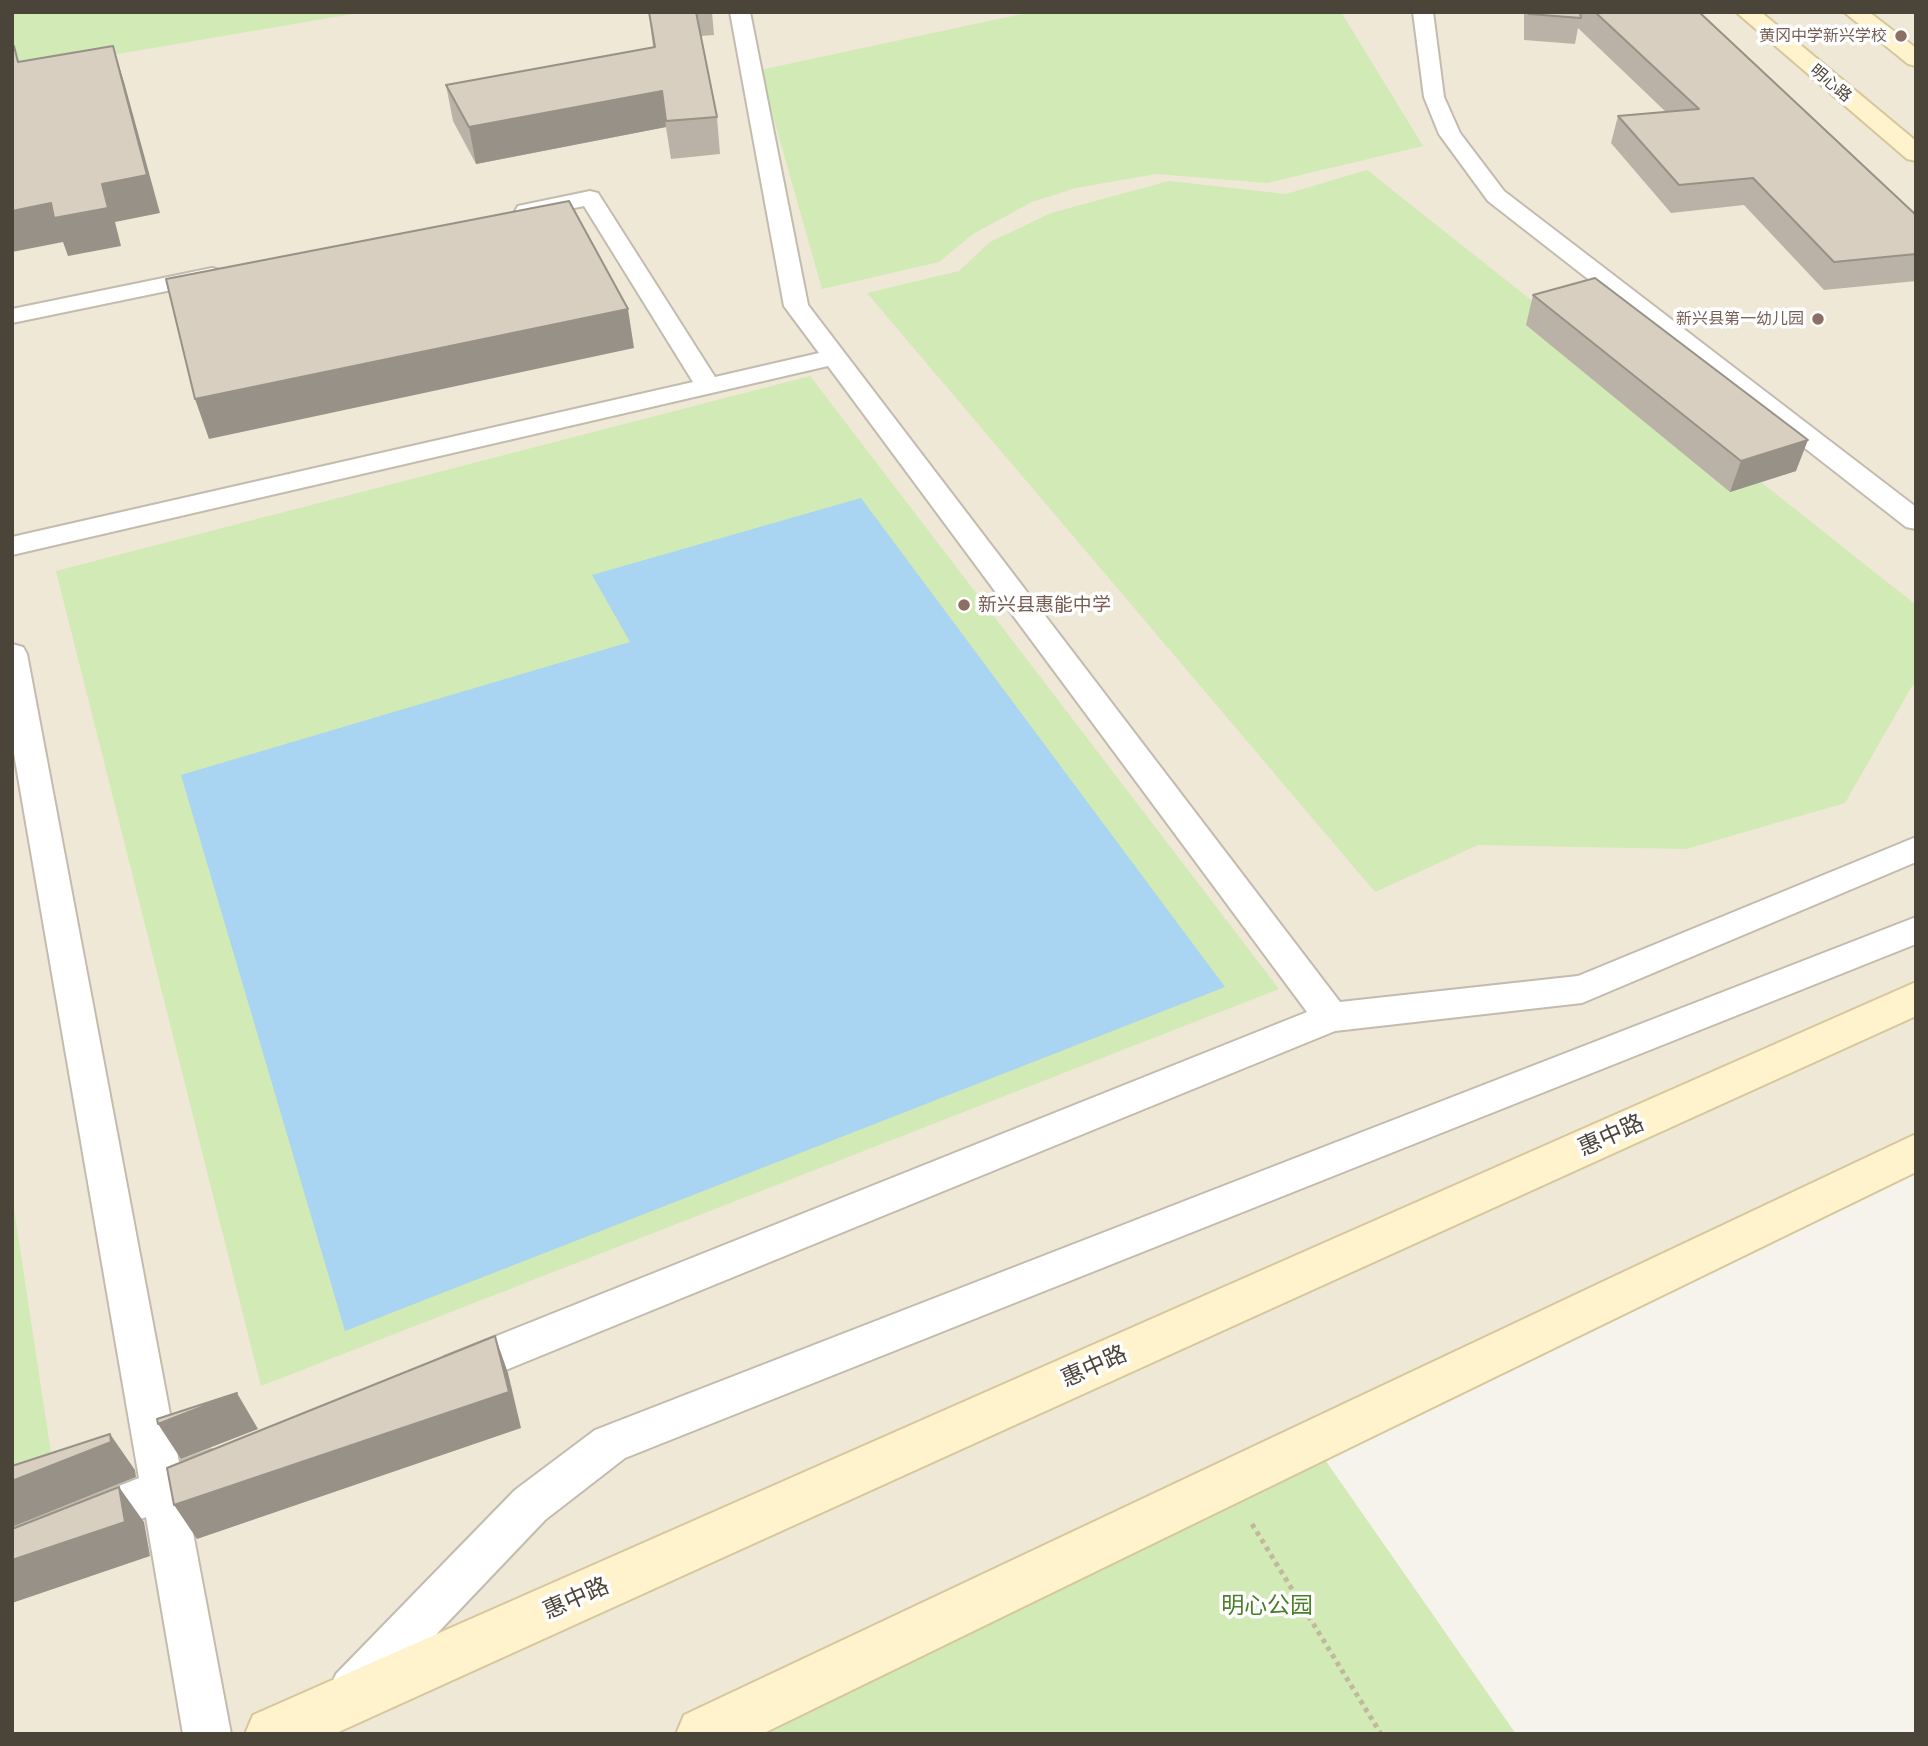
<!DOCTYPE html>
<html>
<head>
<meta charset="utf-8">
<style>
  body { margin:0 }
  #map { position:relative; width:1928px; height:1746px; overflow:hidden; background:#f6f3ec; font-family:Commissioner,sans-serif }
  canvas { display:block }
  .frame { position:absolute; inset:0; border:14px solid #4b4439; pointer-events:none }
</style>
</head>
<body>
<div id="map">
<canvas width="1928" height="1746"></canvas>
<div class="frame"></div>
</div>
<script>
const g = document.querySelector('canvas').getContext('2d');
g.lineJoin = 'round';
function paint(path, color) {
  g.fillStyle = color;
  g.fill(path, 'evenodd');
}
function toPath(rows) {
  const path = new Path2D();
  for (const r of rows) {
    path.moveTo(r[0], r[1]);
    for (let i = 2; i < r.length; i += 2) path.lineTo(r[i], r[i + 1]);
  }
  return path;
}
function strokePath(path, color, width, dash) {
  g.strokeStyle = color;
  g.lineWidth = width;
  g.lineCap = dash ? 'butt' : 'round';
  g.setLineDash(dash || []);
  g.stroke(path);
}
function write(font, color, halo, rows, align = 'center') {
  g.font = font + ' Commissioner,"Noto Sans SC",sans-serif';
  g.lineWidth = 7;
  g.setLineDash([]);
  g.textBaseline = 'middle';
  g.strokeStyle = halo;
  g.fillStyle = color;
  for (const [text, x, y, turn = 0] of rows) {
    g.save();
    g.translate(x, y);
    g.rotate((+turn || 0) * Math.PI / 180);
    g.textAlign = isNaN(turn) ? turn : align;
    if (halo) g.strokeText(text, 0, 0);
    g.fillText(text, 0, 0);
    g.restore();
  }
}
paint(toPath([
  [12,12,1916,12,1916,1152,703,1734,12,1734]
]), '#efe8d6');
paint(toPath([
  [12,12,364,12,12,72],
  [1031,12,1341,12,1423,146,1267,183,1156,174,1076,188,1032,202,973,234,939,262,822,289,760,70],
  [1367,170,1916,605,1916,684,1912,686,1845,803,1686,849,1478,845,1375,892,867,293,959,271,990,242,1051,213,1169,181,1286,194],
  [810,376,1279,989,261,1386,56,571],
  [12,1196,51,1453,12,1468],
  [1312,1441,1516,1734,703,1734]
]), '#d2eab5');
paint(toPath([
  [861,498,1225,987,345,1331,181,775,630,642,592,575]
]), '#a9d4f2');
const lane = toPath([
  [730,12,750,12,808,305,1340,1002,1578,976,1916,837,1916,862,1582,1003,1335,1031,474,1383,459,1389,444,1383,438,1370,444,1357,1307,1012,828,366,12,555,12,537,693,382,584,206,526,218,518,216,515,211,518,206,590,191,598,193,715,377,819,353,784,306,730,12],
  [1413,12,1433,12,1444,97,1460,133,1504,191,1916,507,1916,529,1906,527,1488,201,1439,134,1424,97,1413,12],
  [212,268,220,270,224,275,220,280,12,323,12,309,212,268],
  [12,644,23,647,27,654,179,1462,211,1450,226,1456,232,1470,226,1484,187,1501,231,1734,183,1734,146,1517,12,1572,12,1529,139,1478,12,742,12,644],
  [1916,917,1916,944,625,1458,545,1520,368,1706,352,1713,336,1706,329,1690,336,1674,515,1490,595,1430,1916,917]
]);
const secondary = toPath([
  [1736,12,1761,12,1916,141,1916,161,1907,159,1736,12],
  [1844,12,1869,12,1916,48,1916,66,1908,64,1844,12],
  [1916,982,1916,1016,334,1734,245,1734,253,1715,1916,982],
  [1916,1134,1916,1172,762,1734,676,1734,684,1715,1916,1134]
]);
strokePath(lane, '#c2bbae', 4);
strokePath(secondary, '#d6c79b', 4);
strokePath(toPath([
  [1252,1524,1381,1734]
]), '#c4b79f', 5, [4.5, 4.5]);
paint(lane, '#fff');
paint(secondary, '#fff3cd');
paint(toPath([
  [649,12,712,12,714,35,701,36,717,117,720,154,671,159,666,127,476,164,453,121,446,85,653,47],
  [1524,12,1698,12,1916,215,1916,281,1824,290,1744,205,1671,213,1611,143,1618,116,1666,112,1578,28,1575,44,1524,40],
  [1533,295,1796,471,1730,492,1526,325]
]), '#bab2a6');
paint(toPath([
  [113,46,124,82,160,213,115,222,121,246,68,256,63,242,12,252,12,211,51,203,102,184],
  [662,91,666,127,476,164,469,127],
  [628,309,634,348,209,439,195,399],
  [1808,440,1796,471,1730,492,1741,461],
  [495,1336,508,1373,521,1428,197,1539,174,1505],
  [237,1393,258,1429,181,1459,158,1424],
  [110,1434,135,1470,136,1477,12,1527,12,1481],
  [119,1487,144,1522,150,1556,12,1603,12,1560]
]), '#979187');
const building = toPath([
  [649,12,696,12,717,117,666,121,662,91,469,127,446,85,655,47,649,12],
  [1529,12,1580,12,1581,18,1529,14,1529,12],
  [1595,12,1699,12,1916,215,1916,254,1834,262,1753,178,1679,185,1618,116,1699,109,1595,12],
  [14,46,18,62,113,46,147,175,102,184,108,208,54,218,51,203,12,211,12,47,14,46],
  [569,201,628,309,195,399,166,279,569,201],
  [1595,278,1808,440,1741,461,1533,295,1595,278],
  [495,1336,509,1392,174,1505,167,1468,495,1336],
  [237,1393,158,1424,157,1419,237,1393],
  [110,1434,111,1442,12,1481,12,1466,110,1434],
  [119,1487,125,1522,12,1560,12,1529,119,1487]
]);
paint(building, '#d8cfc1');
strokePath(building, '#979187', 2);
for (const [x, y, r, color] of [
  [1901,36,7,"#8d6e63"],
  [1818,319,7,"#8d6e63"],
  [964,605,7,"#8d6e63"]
]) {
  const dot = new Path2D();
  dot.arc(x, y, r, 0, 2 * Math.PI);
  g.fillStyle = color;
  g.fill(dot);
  strokePath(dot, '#fff', 2.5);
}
write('16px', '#785e54', '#fff', [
  ["黄冈中学新兴学校",1887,36],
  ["新兴县第一幼儿园",1804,319]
], 'right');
write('16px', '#4b4439', '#fff', [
  ["明心路",1831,83,40]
]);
write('19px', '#785e54', '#fff', [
  ["新兴县惠能中学",978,605]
], 'left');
write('23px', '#4b4439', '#fff', [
  ["惠中路",1611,1135,-24],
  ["惠中路",1094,1366,-24],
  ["惠中路",576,1598,-24]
]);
write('23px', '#4a7f2a', '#fff', [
  ["明心公园",1267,1605]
]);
</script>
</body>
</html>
